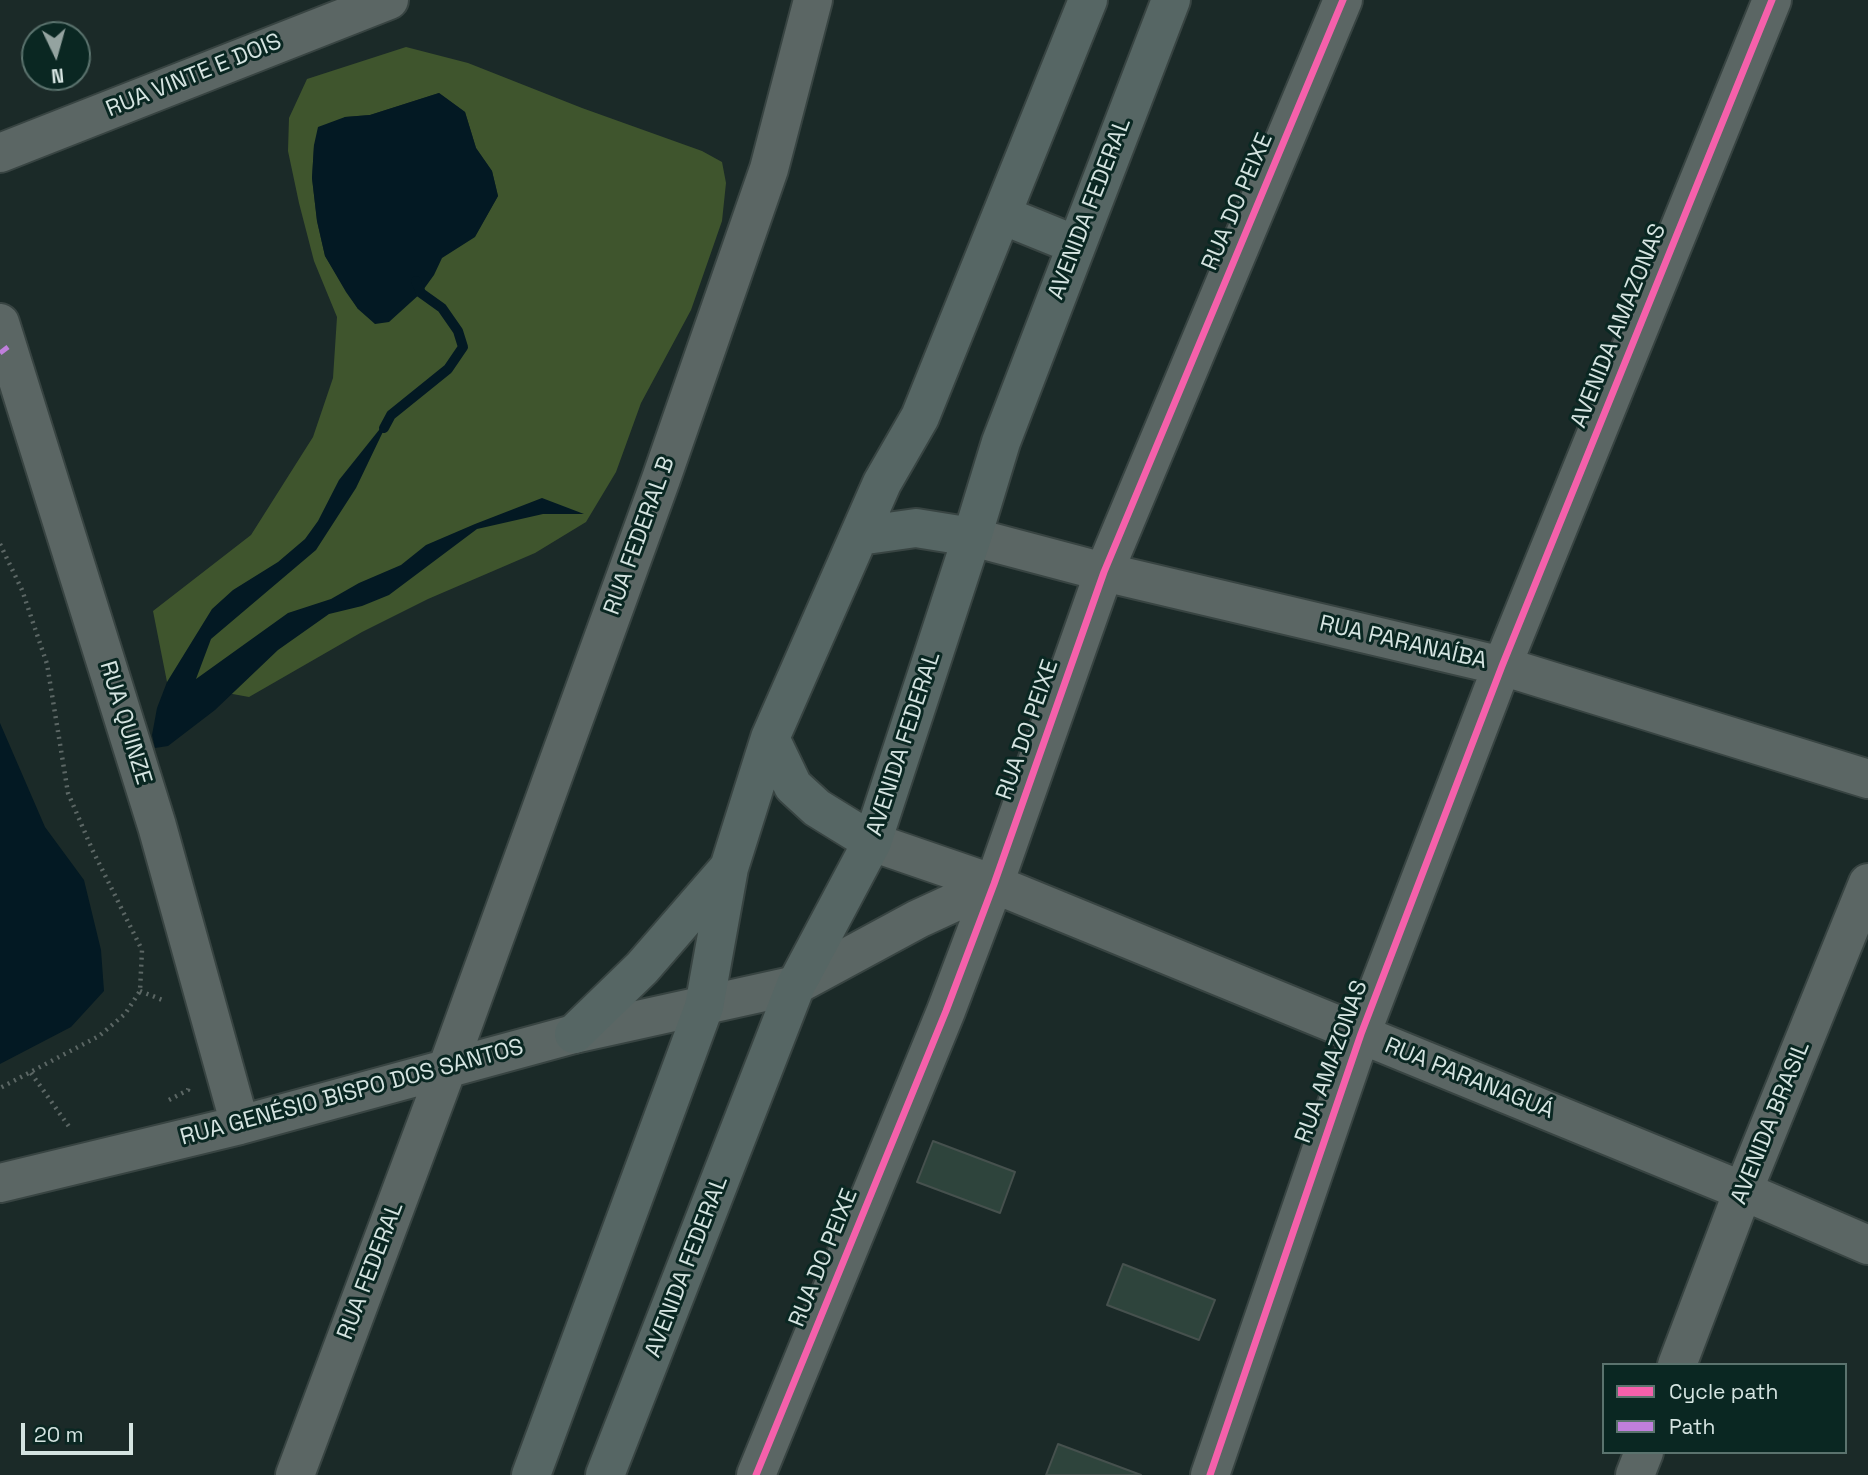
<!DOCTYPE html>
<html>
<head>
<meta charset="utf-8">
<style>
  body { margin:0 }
  #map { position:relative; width:1868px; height:1475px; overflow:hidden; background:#1b2a28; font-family:"Space Grotesk",sans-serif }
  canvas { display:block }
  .legend { position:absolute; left:1602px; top:1363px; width:245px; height:91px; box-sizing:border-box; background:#0a2722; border:2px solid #5b736e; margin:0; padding:9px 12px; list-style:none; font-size:21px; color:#d5e4e1 }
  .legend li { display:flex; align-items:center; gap:14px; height:35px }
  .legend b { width:35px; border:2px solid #5b736e }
  .north { position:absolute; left:21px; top:21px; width:70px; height:70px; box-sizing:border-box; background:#0a2722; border:2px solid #5b736e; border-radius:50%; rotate:175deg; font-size:19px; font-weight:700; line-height:28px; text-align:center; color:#d5e4e1 }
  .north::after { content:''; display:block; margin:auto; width:24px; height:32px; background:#94a3a0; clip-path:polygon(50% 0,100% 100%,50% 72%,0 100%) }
  .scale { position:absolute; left:21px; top:1423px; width:112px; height:32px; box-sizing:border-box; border:4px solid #d5e4e1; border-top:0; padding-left:9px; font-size:21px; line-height:24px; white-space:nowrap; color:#d5e4e1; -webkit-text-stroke:5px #0a2722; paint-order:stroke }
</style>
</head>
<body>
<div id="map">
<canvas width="1868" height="1475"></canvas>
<ul class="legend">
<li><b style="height:9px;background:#f560ab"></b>Cycle path</li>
<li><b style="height:9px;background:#c07fdc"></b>Path</li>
</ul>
<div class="north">N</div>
<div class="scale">20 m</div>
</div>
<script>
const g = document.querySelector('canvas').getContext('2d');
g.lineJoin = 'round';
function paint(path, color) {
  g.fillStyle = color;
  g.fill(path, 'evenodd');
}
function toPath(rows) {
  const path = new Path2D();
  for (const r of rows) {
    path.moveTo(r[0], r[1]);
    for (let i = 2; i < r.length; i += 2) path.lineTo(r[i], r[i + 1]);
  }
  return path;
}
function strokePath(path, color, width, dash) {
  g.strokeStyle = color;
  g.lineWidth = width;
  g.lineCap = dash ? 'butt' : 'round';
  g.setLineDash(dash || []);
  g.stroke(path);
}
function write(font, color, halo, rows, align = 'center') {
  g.font = font + ' "Space Grotesk",sans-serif';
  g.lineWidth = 6;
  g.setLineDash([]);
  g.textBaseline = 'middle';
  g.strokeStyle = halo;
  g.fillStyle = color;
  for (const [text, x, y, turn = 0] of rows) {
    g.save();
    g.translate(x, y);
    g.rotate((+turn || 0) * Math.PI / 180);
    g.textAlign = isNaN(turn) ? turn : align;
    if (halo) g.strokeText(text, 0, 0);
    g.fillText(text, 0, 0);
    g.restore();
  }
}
paint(toPath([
  [406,47,468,63,582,108,702,151,722,162,726,183,722,221,691,310,641,403,616,472,586,522,535,553,428,599,362,632,249,697,167,682,153,611,251,535,313,437,333,378,337,317,314,261,299,203,288,151,289,118,307,79],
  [439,93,465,112,476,148,492,171,498,196,475,236,358,309,325,256,317,221,312,178,314,145,345,117,370,115]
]), '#3f552d');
paint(toPath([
  [439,93,465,112,476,148,492,171,498,196,475,237,442,258,434,275,421,293,389,322,375,324,358,309,346,292,325,256,317,221,312,178,314,145,318,127,345,117,370,115],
  [391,415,356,488,316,550,211,639,196,679,288,613,331,599,359,583,401,565,426,545,475,524,542,498,584,514,543,514,477,529,389,595,362,606,329,614,278,650,215,710,168,746,155,748,152,735,157,708,167,682,212,609,233,590,278,562,305,539,318,521,339,480],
  [0,723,45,827,84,880,101,950,104,991,71,1027,0,1064]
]), '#031923');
strokePath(toPath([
  [384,428,391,415,448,369,463,347,458,331,442,308,421,293,416,281]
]), '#031923', 10);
const building = toPath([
  [933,1141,1015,1172,1000,1213,917,1182,933,1141],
  [1123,1264,1215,1300,1199,1340,1107,1305,1123,1264],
  [1058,1444,1141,1475,1046,1475,1058,1444]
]);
paint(building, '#2e443c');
strokePath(building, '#46514e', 2);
const minor = toPath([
  [0,153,389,0],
  [0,323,157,826,240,1125],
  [972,537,1104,572,1502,666,1868,779],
  [872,842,994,884,1743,1191,1868,1245],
  [0,1183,240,1125,574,1034,796,985,918,919,994,884],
  [1677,1365,1743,1191,1868,883],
  [295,1475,448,1066,661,479,769,169,813,0],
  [756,1475,946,1011,994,884,1104,572,1343,0],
  [1210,1475,1361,1034,1502,666,1772,0],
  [1635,1475,1644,1452]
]);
const major = toPath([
  [1002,215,1076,245],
  [859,536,916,528,972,537],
  [770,738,793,786,817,808,872,842],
  [574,1034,642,968,727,870],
  [531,1475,704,1007,729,868,770,738,882,483,920,417,1088,0],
  [605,1475,796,985,872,842,972,537,1001,442,1171,0]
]);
strokePath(minor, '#384442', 42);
strokePath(major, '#384442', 42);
strokePath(toPath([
  [0,544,22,590,47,664,68,793,92,849,142,950,140,991,125,1014,99,1036,0,1088],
  [140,991,165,1001],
  [31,1073,70,1128],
  [169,1100,188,1090,189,1085]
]), '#5c6765', 4.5, [2, 5]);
strokePath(minor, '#5b6664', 38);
strokePath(major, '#566664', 38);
strokePath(toPath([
  [0,353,8,347]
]), '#c07fdc', 5, [10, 5]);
strokePath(toPath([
  [756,1475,946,1011,994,884,1104,572,1343,0],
  [1210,1475,1361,1034,1502,666,1772,0]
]), '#f560ab', 7);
write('23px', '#d5e4e1', '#0a2722', [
  ["RUA VINTE E DOIS",194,76,-22],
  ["RUA DO PEIXE",1238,202,-67],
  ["AVENIDA FEDERAL",1090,209,-69],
  ["AVENIDA AMAZONAS",1619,326,-68],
  ["RUA FEDERAL B",640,536,-70],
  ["RUA PARANAÍBA",1403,643,13],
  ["RUA QUINZE",125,723,73],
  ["RUA DO PEIXE",1028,730,-71],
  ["AVENIDA FEDERAL",904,744,-72],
  ["RUA AMAZONAS",1332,1062,-70],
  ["RUA PARANAGUÁ",1469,1079,22],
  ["RUA GENÉSIO BISPO DOS SANTOS",352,1093,-15],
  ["AVENIDA BRASIL",1771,1123,-68],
  ["RUA DO PEIXE",824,1258,-68],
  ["AVENIDA FEDERAL",687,1267,-69],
  ["RUA FEDERAL",371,1271,-69]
]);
</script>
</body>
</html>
